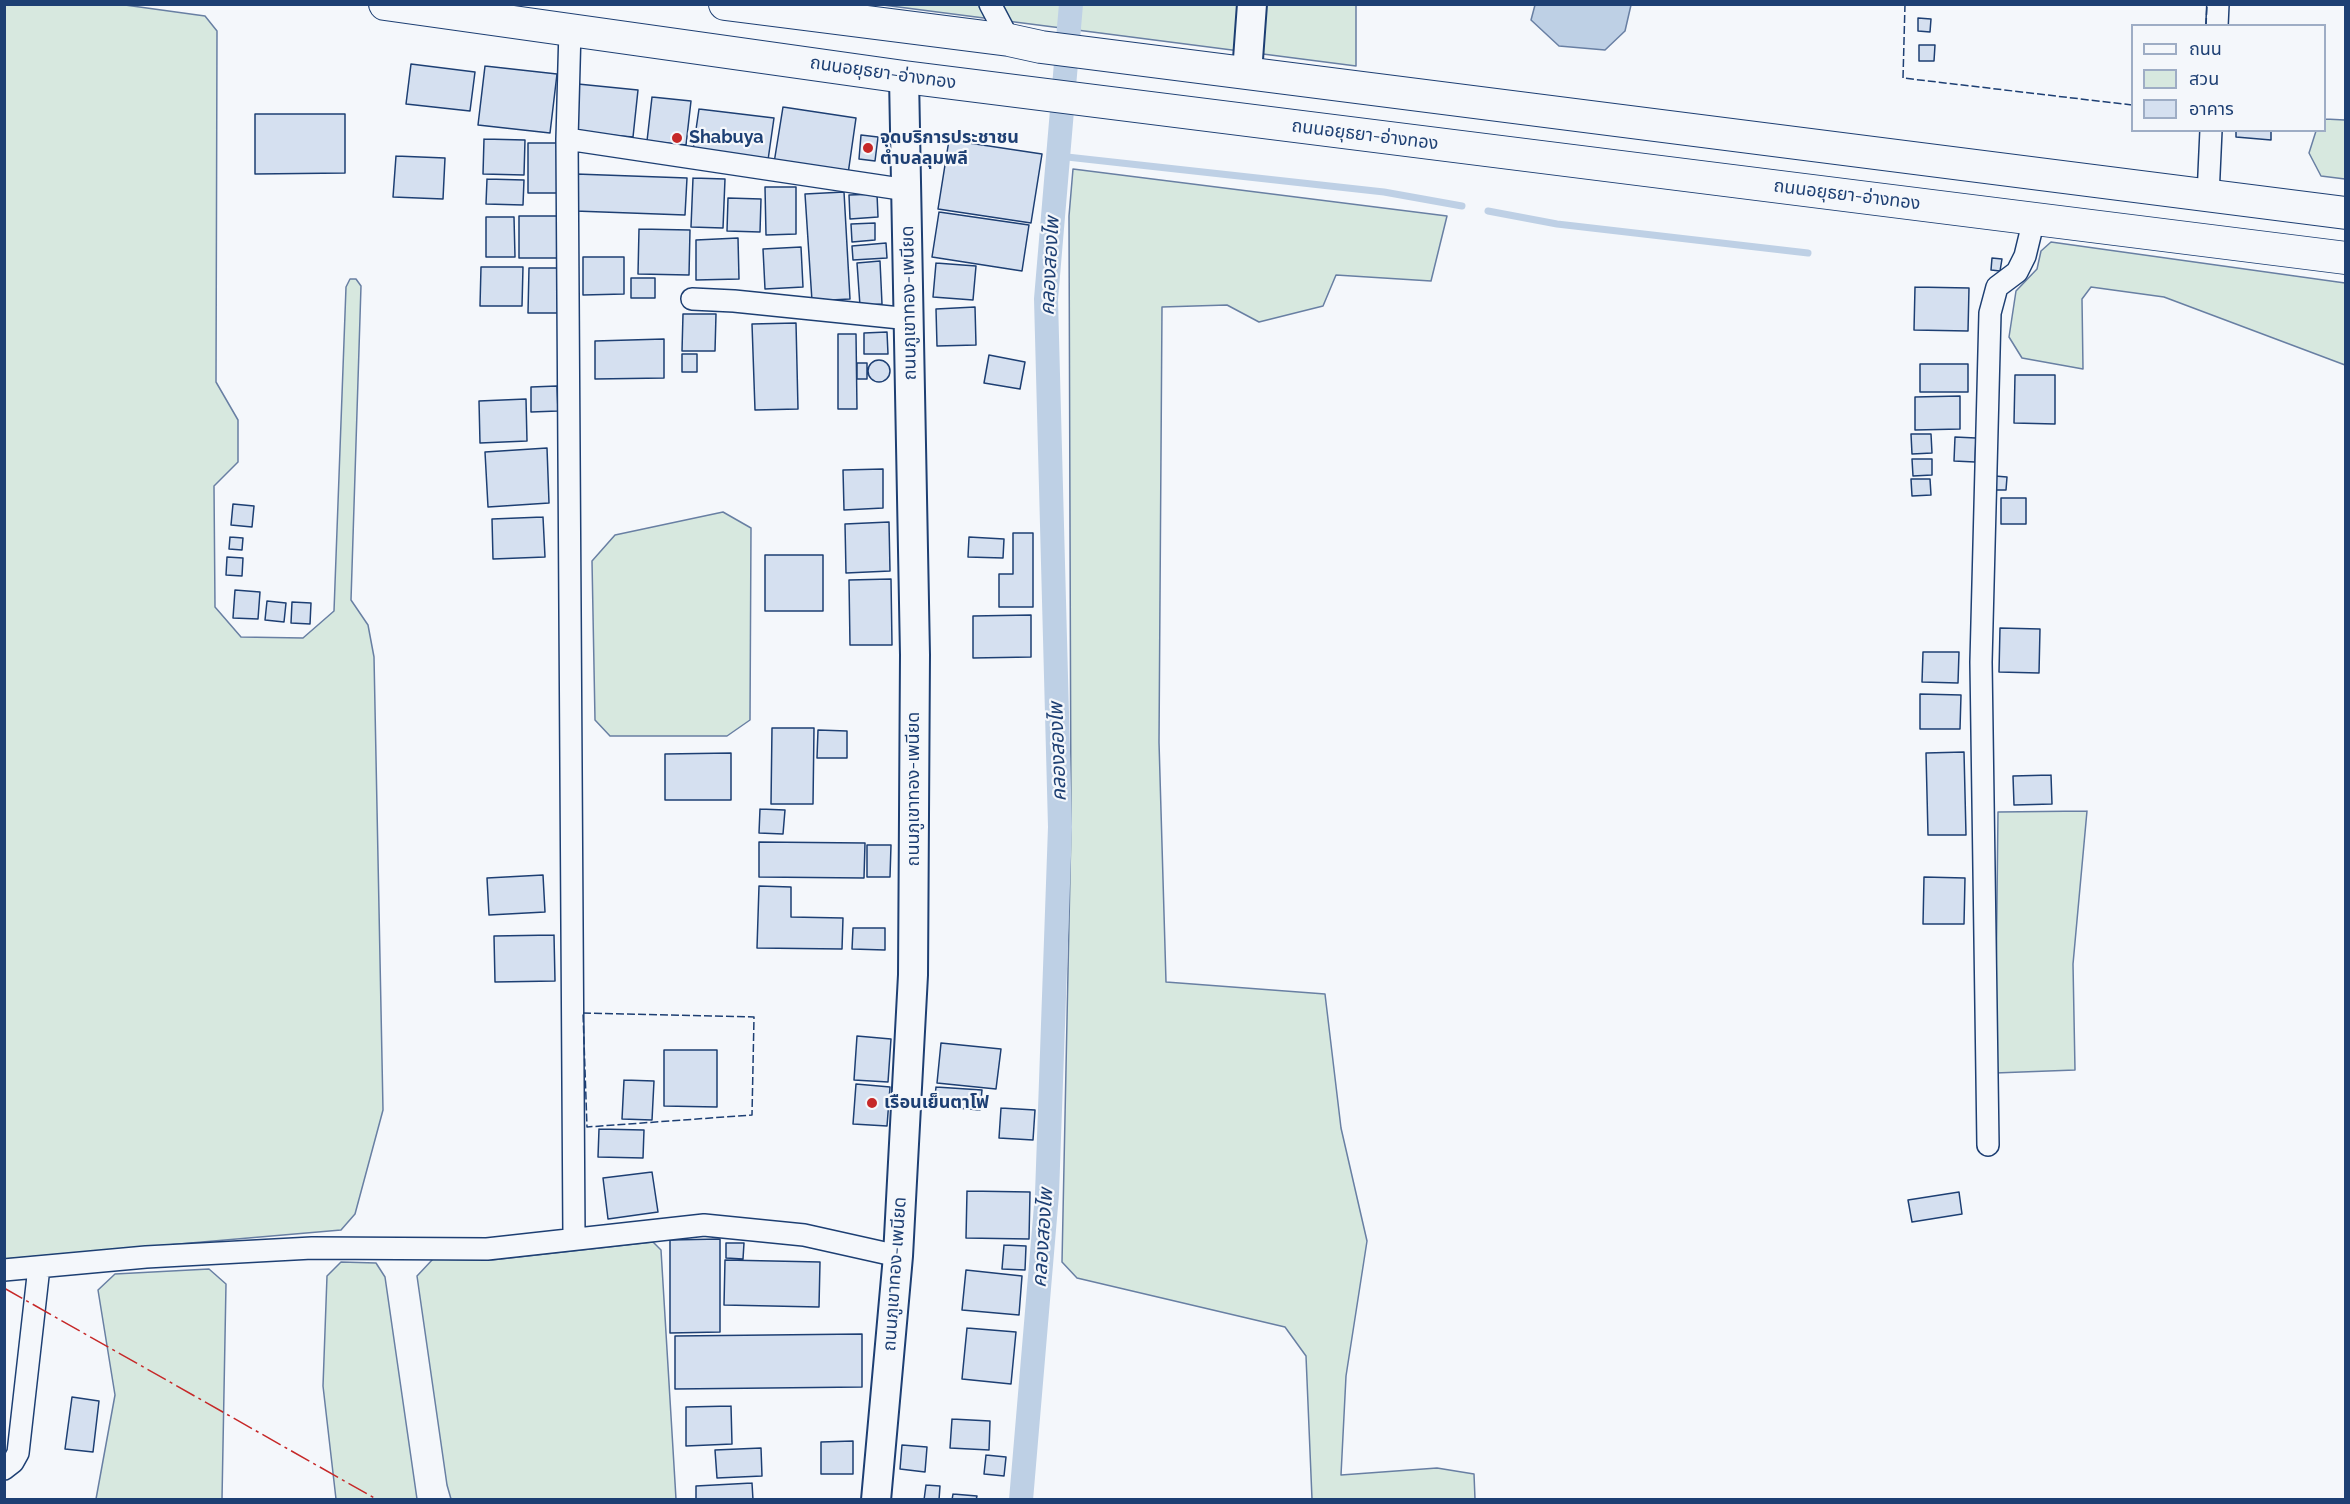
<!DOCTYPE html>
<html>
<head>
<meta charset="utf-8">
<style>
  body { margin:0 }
  #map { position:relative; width:2350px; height:1504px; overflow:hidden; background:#f4f7fb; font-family:Raleway,"Noto Sans Thai",sans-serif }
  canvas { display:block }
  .frame { position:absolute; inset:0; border:6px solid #1d3f73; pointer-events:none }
  .legend { position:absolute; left:2131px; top:24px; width:195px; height:108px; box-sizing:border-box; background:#f4f7fb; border:2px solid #9eadc5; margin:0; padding:8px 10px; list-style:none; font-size:18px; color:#1d3f73 }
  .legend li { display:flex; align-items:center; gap:12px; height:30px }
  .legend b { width:30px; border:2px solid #9eadc5 }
</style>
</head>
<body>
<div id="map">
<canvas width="2350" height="1504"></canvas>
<div class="frame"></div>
<ul class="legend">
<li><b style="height:8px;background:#f4f7fb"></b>ถนน</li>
<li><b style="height:16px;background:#d7e8df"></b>สวน</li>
<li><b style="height:16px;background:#d5e0f0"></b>อาคาร</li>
</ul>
</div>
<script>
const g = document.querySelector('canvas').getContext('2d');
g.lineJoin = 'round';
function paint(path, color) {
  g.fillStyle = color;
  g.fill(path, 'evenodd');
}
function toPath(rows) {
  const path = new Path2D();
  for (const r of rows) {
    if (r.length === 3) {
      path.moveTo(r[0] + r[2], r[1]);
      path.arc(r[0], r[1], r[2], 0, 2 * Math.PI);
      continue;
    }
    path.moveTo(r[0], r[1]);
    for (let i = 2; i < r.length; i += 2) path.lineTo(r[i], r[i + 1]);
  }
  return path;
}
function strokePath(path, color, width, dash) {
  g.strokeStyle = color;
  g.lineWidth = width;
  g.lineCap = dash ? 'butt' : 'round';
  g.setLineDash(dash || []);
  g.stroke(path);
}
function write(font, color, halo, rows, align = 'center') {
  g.font = font + ' Raleway,"Noto Sans Thai",sans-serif';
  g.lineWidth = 4.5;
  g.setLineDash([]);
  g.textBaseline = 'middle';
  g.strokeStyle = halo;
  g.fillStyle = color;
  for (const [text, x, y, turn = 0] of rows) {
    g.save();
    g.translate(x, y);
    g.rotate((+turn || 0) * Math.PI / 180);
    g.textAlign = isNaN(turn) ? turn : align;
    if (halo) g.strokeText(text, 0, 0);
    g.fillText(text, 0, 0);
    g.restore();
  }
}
const green = toPath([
  [5,5,125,5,205,16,217,31,216,382,238,420,238,462,214,486,215,607,241,637,303,638,334,611,346,287,350,279,356,279,361,286,351,600,368,625,374,657,383,1110,355,1214,341,1230,5,1259,5,5],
  [883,5,1356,5,1356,66,883,5],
  [2325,119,2345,120,2345,179,2321,176,2309,153,2316,131,2324,130,2325,119],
  [1073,169,1447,216,1431,281,1336,275,1323,306,1259,322,1227,305,1162,307,1159,742,1166,982,1325,994,1341,1128,1367,1241,1346,1376,1341,1475,1437,1468,1474,1474,1475,1499,1312,1499,1306,1356,1285,1327,1077,1278,1062,1262,1071,826,1069,216,1073,169],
  [2051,242,2345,283,2345,365,2164,297,2091,287,2082,299,2083,369,2022,358,2009,337,2016,291,2037,269,2041,251,2051,242],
  [723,512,751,528,750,720,727,736,610,736,595,720,592,561,615,535,723,512],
  [2087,811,2073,964,2075,1070,1995,1073,1998,812,2087,811],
  [653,1242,661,1250,676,1499,451,1499,447,1485,417,1276,433,1259,492,1260,653,1242],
  [341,1262,376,1263,385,1277,417,1499,336,1499,323,1386,327,1276,341,1262],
  [209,1269,226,1284,222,1499,96,1499,115,1395,98,1290,115,1274,209,1269]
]);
paint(green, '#d7e8df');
strokePath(green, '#687fa3', 1.5);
const water = toPath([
  [1535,5,1535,4,1631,5,1625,31,1605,50,1559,46,1531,20,1535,5]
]);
paint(water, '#bed0e5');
strokePath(water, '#687fa3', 1.5);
strokePath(toPath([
  [1058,156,1384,192,1462,206],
  [1488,211,1557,224,1808,253]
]), '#bed0e5', 7);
strokePath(toPath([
  [1021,1500,1047,1194,1060,827,1046,299,1071,4]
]), '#bed0e5', 24);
const building = toPath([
  [1918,18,1931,19,1930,32,1918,31,1918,18],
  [1919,45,1935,45,1934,61,1919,61,1919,45],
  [411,64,475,72,470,111,406,104,411,64],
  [485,66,557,74,550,133,478,125,485,66],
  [578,84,638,90,633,137,574,132,578,84],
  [652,97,691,101,686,145,647,141,652,97],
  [783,107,856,118,848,174,774,163,783,107],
  [699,109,774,118,768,160,693,150,699,109],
  [255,114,345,114,345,173,255,174,255,114],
  [2236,130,2271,130,2271,140,2236,137,2236,130],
  [861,135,878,137,875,161,859,159,861,135],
  [484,139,525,140,524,175,483,174,484,139],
  [949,140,1042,154,1031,223,938,209,949,140],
  [528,143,557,143,557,193,528,193,528,143],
  [396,156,445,158,443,199,393,197,396,156],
  [576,174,687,178,685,215,575,211,576,174],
  [693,178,725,179,723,228,691,227,693,178],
  [487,179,524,180,523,205,486,204,487,179],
  [765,187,796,187,796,234,766,235,765,187],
  [844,192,850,299,812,301,805,194,844,192],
  [877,194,878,217,850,219,849,195,877,194],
  [728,198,761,199,760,232,727,231,728,198],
  [939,212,1029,225,1022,271,932,257,939,212],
  [519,216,559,216,559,258,519,258,519,216],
  [486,217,514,217,515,257,486,257,486,217],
  [875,223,875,240,852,242,851,224,875,223],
  [639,229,690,230,689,275,638,274,639,229],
  [738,238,739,279,696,280,696,240,738,238],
  [886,243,887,258,853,260,852,246,886,243],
  [801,247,803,287,765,289,763,249,801,247],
  [583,257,624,257,624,294,583,295,583,257],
  [1992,258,2002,259,2000,271,1991,270,1992,258],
  [880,261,882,304,860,306,857,263,880,261],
  [936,263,976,266,973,300,933,297,936,263],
  [481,267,523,267,522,306,480,306,481,267],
  [529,268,558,268,558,313,528,313,529,268],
  [631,278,655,278,655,298,631,298,631,278],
  [1915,287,1969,288,1968,331,1914,330,1915,287],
  [975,307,976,345,937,346,936,309,975,307],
  [683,314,716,314,715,351,682,351,683,314],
  [796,323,798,409,755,410,752,324,796,323],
  [887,332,888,354,864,354,864,333,887,332],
  [838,334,856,334,857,409,838,409,838,334],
  [664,339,664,378,595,379,595,341,664,339],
  [682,354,697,354,697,372,682,372,682,354],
  [989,355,1025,362,1020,389,984,383,989,355],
  [879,371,11],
  [857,363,867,363,867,379,857,379,857,363],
  [1920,364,1968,364,1968,392,1920,392,1920,364],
  [2015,375,2055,375,2055,424,2014,423,2015,375],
  [557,386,558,411,531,412,531,387,557,386],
  [1960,396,1960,429,1915,430,1915,397,1960,396],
  [526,399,527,441,480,443,479,401,526,399],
  [1911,434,1931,434,1932,453,1912,454,1911,434],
  [1955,437,1976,438,1975,462,1954,461,1955,437],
  [547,448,549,503,488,507,485,452,547,448],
  [1912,459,1932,459,1932,475,1913,476,1912,459],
  [883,469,883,508,844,510,843,470,883,469],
  [1995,476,2007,477,2006,490,1995,490,1995,476],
  [1911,479,1930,479,1931,495,1912,496,1911,479],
  [2001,498,2026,498,2026,524,2001,524,2001,498],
  [233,504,254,506,252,527,231,525,233,504],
  [543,517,545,557,493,559,492,519,543,517],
  [889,522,890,571,846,573,845,524,889,522],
  [1013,533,1033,533,1033,607,999,607,999,574,1013,574,1013,533],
  [230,537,243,538,242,550,229,549,230,537],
  [969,537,1004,539,1003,558,968,557,969,537],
  [765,555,823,555,823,611,765,611,765,555],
  [227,557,243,558,242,576,226,575,227,557],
  [891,579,892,645,850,645,849,580,891,579],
  [235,590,260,592,258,619,233,618,235,590],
  [267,601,286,603,284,622,265,620,267,601],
  [292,602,311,603,310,624,291,623,292,602],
  [1031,615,1031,657,973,658,973,616,1031,615],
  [2000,628,2040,629,2039,673,1999,672,2000,628],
  [1923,652,1959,652,1958,683,1922,682,1923,652],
  [1920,694,1961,695,1960,729,1920,729,1920,694],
  [772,728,814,728,813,804,771,804,772,728],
  [818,730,847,731,847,758,817,758,818,730],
  [1964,752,1966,835,1928,835,1926,753,1964,752],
  [731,753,731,800,665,800,665,754,731,753],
  [2051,775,2052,804,2014,805,2013,776,2051,775],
  [760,809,785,810,783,834,759,833,760,809],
  [759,842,865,843,864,878,759,877,759,842],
  [867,845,891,845,890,877,867,877,867,845],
  [543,875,545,912,489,915,487,878,543,875],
  [1924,877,1965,878,1964,924,1923,924,1924,877],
  [759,886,791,887,791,917,843,918,842,949,757,948,759,886],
  [853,928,885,928,885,950,852,949,853,928],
  [554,935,555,981,495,982,494,936,554,935],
  [857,1036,891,1039,888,1082,854,1080,857,1036],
  [941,1043,1001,1049,996,1089,937,1083,941,1043],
  [664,1050,717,1050,717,1107,664,1106,664,1050],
  [624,1080,654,1081,652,1120,622,1119,624,1080],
  [856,1084,890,1087,887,1126,853,1124,856,1084],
  [936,1087,982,1090,980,1110,934,1106,936,1087],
  [1001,1108,1035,1110,1033,1140,999,1138,1001,1108],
  [599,1129,644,1130,643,1158,598,1157,599,1129],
  [652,1172,658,1212,608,1219,603,1178,652,1172],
  [967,1191,1030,1192,1029,1239,966,1238,967,1191],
  [1959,1192,1962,1214,1912,1222,1908,1200,1959,1192],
  [720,1239,720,1332,670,1333,670,1240,720,1239],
  [726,1243,744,1243,743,1259,726,1258,726,1243],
  [1004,1245,1026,1246,1025,1270,1002,1269,1004,1245],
  [725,1260,820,1262,819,1307,724,1305,725,1260],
  [966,1270,1022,1276,1019,1315,962,1310,966,1270],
  [967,1328,1016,1332,1011,1384,962,1379,967,1328],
  [862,1334,862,1387,675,1389,675,1336,862,1334],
  [72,1397,99,1401,93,1452,65,1449,72,1397],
  [731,1406,732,1444,686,1446,686,1407,731,1406],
  [952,1419,990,1421,989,1450,950,1448,952,1419],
  [853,1441,853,1474,821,1474,821,1442,853,1441],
  [902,1445,927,1447,925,1472,900,1469,902,1445],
  [761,1448,762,1476,717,1478,715,1450,761,1448],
  [986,1455,1006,1457,1004,1476,984,1474,986,1455],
  [752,1483,753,1500,696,1500,696,1486,752,1483],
  [926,1485,940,1486,939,1500,924,1500,926,1485],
  [953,1494,977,1496,976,1500,952,1500,953,1494]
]);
paint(building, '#d5e0f0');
strokePath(building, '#1d3f73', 1.5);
const street = toPath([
  [990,4,1009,40],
  [2217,26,2218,4],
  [570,29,567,139,574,1238],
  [567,139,907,190],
  [2208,196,2211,130],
  [692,299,734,301,910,319],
  [1988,1145,1981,662,1990,313,1997,287,2017,272,2025,256,2034,219],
  [4,1270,146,1257,312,1248,487,1249,704,1225,804,1235,898,1256],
  [4,1469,13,1462,18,1453,39,1267]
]);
const secondary = toPath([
  [1247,73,1252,4],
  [876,1500,898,1256,913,975,915,655,904,77]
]);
const primary = toPath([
  [385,4,904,77,2346,258],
  [725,4,1009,40,1041,47,2346,213]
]);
strokePath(street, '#1d3f73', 24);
strokePath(secondary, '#1d3f73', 32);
strokePath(primary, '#1d3f73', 34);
strokePath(street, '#f4f7fb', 21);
strokePath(secondary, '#f4f7fb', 28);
strokePath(primary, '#f4f7fb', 32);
strokePath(toPath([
  [1905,4,1903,78,2132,105],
  [2206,26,2207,4],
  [583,1013,754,1017,752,1115,587,1127,583,1013]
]), '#1d3f73', 1.5, [8, 3]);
strokePath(toPath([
  [4,1288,378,1500]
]), '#c62828', 1.5, [21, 4.5, 3, 4.5]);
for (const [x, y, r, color] of [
  [677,138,6,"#c62828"],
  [868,148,6,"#c62828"],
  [872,1103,6,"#c62828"]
]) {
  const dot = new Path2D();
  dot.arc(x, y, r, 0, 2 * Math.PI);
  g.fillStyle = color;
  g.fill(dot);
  strokePath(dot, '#f4f7fb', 2);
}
write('18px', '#1d3f73', '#f4f7fb', [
  ["ถนนอยุธยา-อ่างทอง",883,73,8],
  ["ถนนอยุธยา-อ่างทอง",1365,135,7],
  ["ถนนอยุธยา-อ่างทอง",1847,195,7],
  ["ถนนภูเขาทอง-เพนียด",909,303,-91],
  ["ถนนภูเขาทอง-เพนียด",914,789,-90],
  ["ถนนภูเขาทอง-เพนียด",895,1274,-86]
]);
write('bold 18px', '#1d3f73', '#f4f7fb', [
  ["Shabuya",689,138],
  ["จุดบริการประชาชน",880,138],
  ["ตำบลลุมพลี",880,159],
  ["เรือนเย็นตาโฟ",884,1103]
], 'left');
write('italic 20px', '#1d3f73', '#f4f7fb', [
  ["คลองสองไพ",1050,266,-87],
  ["คลองสองไพ",1058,752,-92],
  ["คลองสองไพ",1043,1238,-86]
]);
</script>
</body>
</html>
